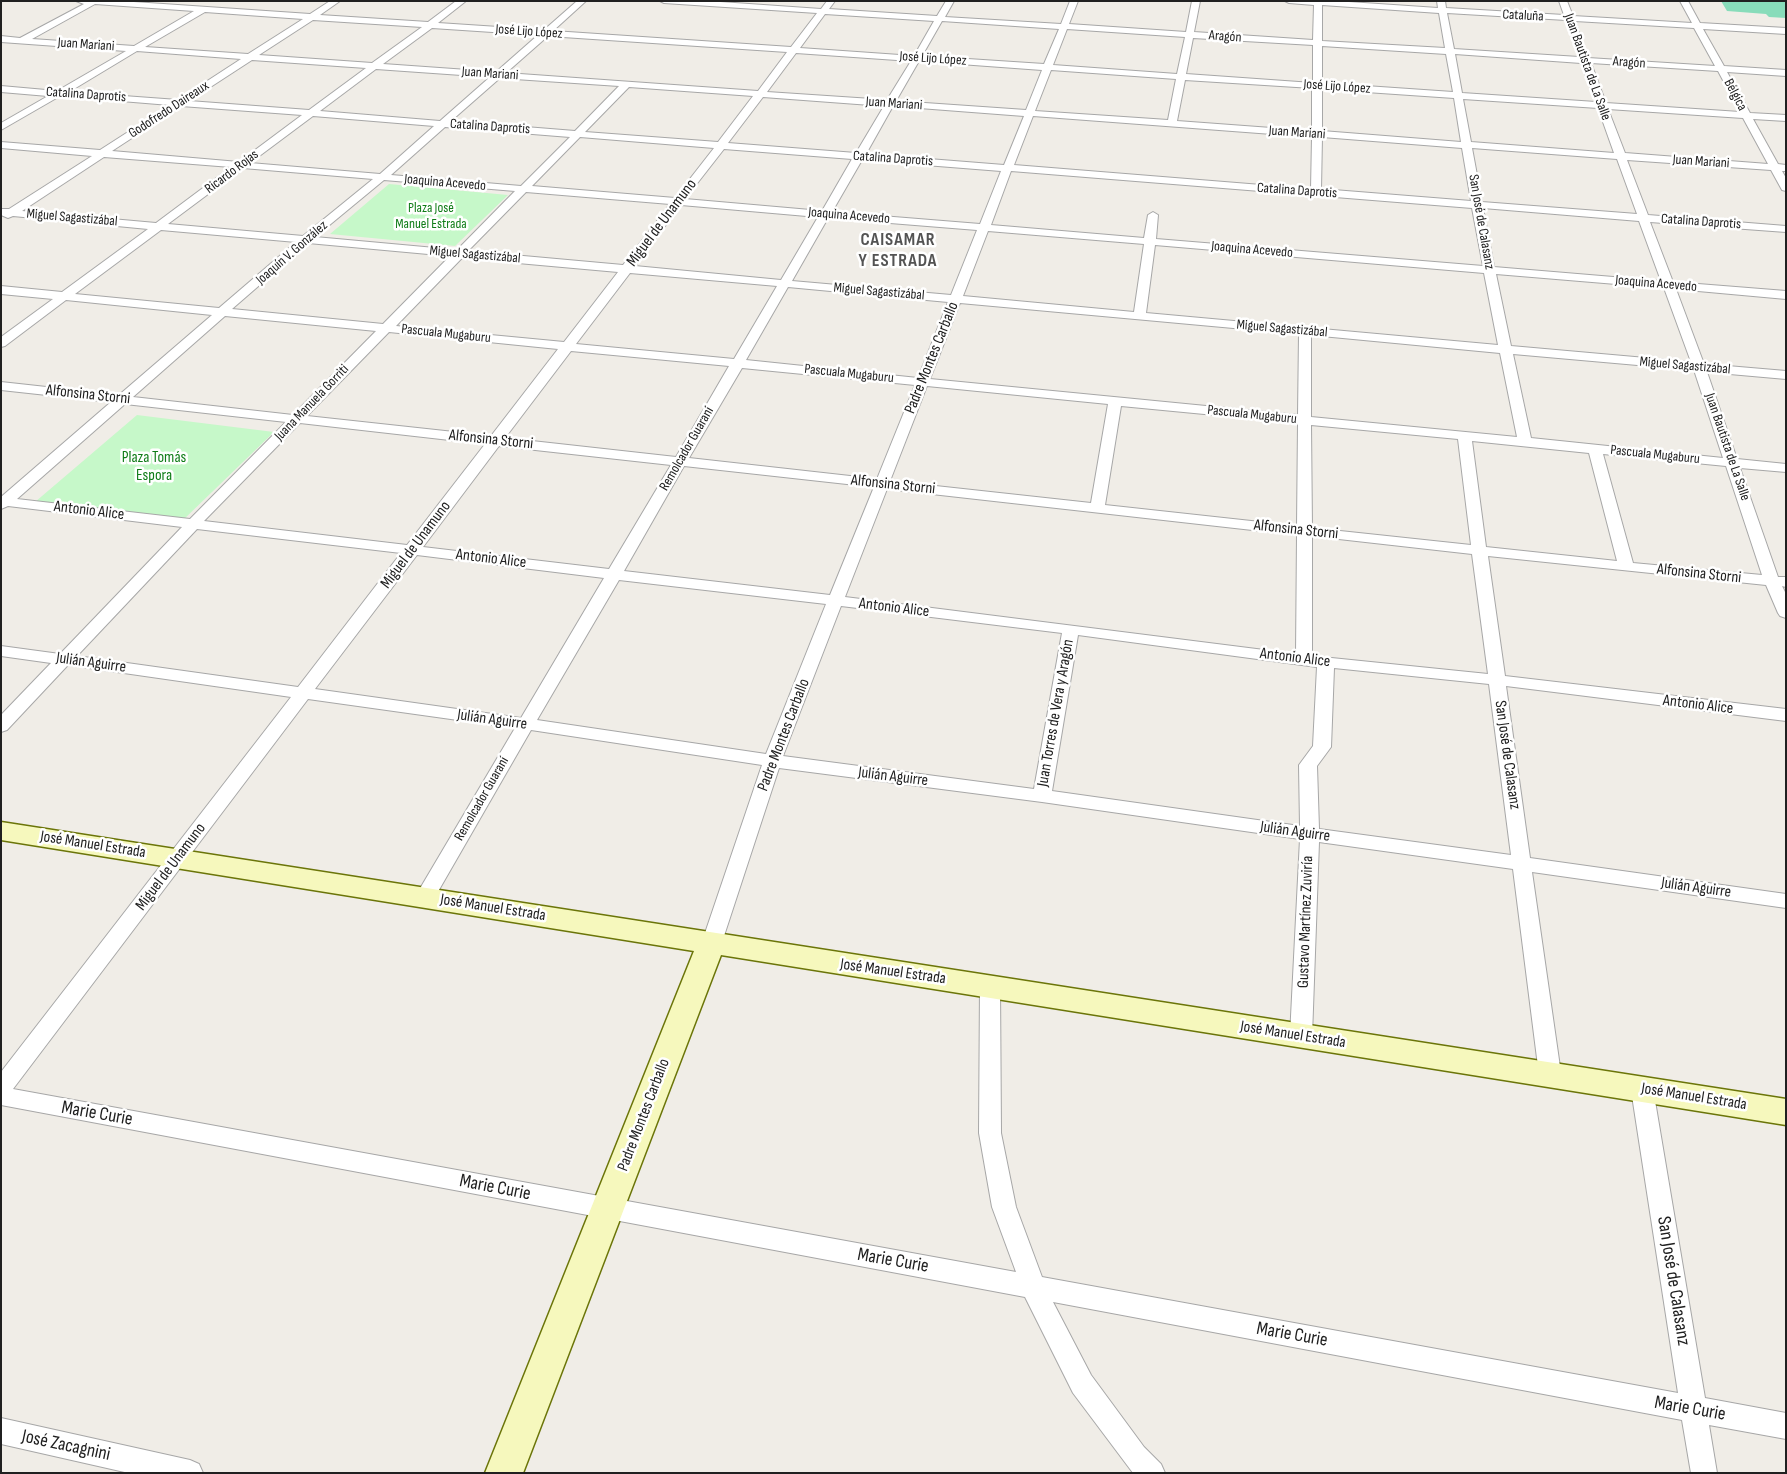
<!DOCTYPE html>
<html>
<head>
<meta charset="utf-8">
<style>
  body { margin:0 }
  #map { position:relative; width:1787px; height:1474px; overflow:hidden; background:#f0ede7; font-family:"Sofia Sans Condensed",sans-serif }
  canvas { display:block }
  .frame { position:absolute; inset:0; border:2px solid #202020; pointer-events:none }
</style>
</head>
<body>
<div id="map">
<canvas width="1787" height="1474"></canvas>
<div class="frame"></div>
</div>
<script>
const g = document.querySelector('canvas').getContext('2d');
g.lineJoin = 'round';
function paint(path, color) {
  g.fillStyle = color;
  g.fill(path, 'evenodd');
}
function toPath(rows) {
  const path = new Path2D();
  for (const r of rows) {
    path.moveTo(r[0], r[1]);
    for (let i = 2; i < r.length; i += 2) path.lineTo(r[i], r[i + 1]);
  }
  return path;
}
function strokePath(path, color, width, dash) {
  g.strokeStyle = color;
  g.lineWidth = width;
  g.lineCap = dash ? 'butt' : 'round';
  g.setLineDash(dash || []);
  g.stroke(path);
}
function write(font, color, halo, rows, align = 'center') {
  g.font = font + ' "Sofia Sans Condensed",sans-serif';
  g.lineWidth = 5;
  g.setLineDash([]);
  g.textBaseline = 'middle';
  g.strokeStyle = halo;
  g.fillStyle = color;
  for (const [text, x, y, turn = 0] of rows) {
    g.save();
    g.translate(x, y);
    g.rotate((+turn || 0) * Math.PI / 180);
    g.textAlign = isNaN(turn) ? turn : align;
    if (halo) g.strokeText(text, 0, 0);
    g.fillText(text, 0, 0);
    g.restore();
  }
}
paint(toPath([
  [389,184,508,195,455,246,330,234],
  [137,415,274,432,181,522,35,502]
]), '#c6f8c9');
paint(toPath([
  [1721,1,1786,1,1786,18,1769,17,1766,14,1727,11]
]), '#88dcba');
const street = toPath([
  [76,1,119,1,310,14,330,1,340,1,320,15,428,22,456,1,466,1,438,23,544,30,577,1,586,1,553,31,791,47,817,13,664,3,660,1,706,1,821,9,827,1,835,1,829,9,937,16,946,1,954,1,945,17,1061,24,1070,1,1078,1,1069,24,1186,32,1192,1,1200,1,1194,32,1313,40,1314,5,1289,3,1285,1,1334,1,1438,8,1437,1,1445,1,1446,8,1564,15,1559,1,1567,1,1573,16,1692,23,1680,1,1688,1,1700,23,1786,28,1786,34,1703,29,1724,66,1786,70,1786,76,1727,72,1750,113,1786,115,1786,121,1753,119,1778,164,1786,165,1786,171,1782,171,1786,178,1786,191,1782,190,1771,170,1627,160,1648,215,1786,226,1786,232,1650,222,1673,282,1786,291,1786,299,1676,289,1704,364,1786,371,1786,379,1707,372,1737,459,1786,464,1786,472,1740,468,1778,577,1786,577,1786,587,1782,586,1786,594,1786,618,1780,616,1778,613,1766,585,1488,556,1505,676,1786,709,1786,721,1506,686,1530,858,1786,894,1786,908,1532,872,1561,1074,1558,1080,1550,1083,1542,1080,1539,1074,1513,869,1319,842,1312,1036,1309,1042,1301,1045,1293,1042,1290,1036,1300,839,1042,802,779,768,722,942,719,947,712,950,705,947,702,942,762,765,531,730,432,902,425,904,418,902,415,897,515,728,308,699,13,1089,1016,1272,992,1207,979,1133,980,986,983,980,990,978,997,980,1000,986,1001,1133,1016,1207,1042,1277,1678,1393,1631,1089,1634,1083,1642,1080,1650,1083,1653,1089,1705,1398,1786,1413,1786,1439,1709,1425,1717,1473,1691,1473,1682,1420,1053,1302,1091,1375,1144,1447,1161,1464,1165,1473,1133,1473,1073,1393,1025,1297,1,1105,1,1072,291,697,68,665,7,730,1,732,1,715,51,663,1,656,1,646,60,654,182,527,8,506,1,509,1,497,111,402,1,390,1,382,119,395,212,315,66,300,5,346,1,347,1,337,53,299,1,294,1,286,62,292,148,229,13,216,8,218,1,215,1,209,9,209,92,156,1,148,1,142,100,150,170,105,60,96,1,130,1,123,48,96,1,92,1,86,57,91,126,51,1,42,1,36,20,38,84,4,76,1],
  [95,4,194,11,134,46,32,39,95,4],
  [1322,5,1439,13,1445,48,1322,41,1322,5],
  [205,12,303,19,248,54,145,47,205,12],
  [1447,13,1566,20,1579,57,1454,49,1447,13],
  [825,14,934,21,914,56,800,48,825,14],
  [313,20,422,27,372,63,259,55,313,20],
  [942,21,1059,29,1044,64,922,56,942,21],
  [1575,21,1694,28,1715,66,1588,58,1575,21],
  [432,28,538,35,496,72,383,64,432,28],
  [1067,29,1185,37,1177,74,1053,65,1067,29],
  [548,36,787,52,758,91,506,73,548,36],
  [1193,38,1313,45,1313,83,1186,74,1193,38],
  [1322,46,1446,54,1453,92,1322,83,1322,46],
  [137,51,241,59,178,100,69,92,137,51],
  [796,53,911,61,887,100,767,92,796,53],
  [1455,54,1581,63,1596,102,1462,93,1455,54],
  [252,60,366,68,309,110,189,101,252,60],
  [919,61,1042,70,1026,110,896,101,919,61],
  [1591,63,1718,71,1740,112,1606,103,1591,63],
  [376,69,490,77,440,121,320,111,376,69],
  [1051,70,1176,79,1168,120,1035,111,1051,70],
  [500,78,619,86,575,131,451,121,500,78],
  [1185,80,1312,88,1312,131,1177,121,1185,80],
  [629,87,753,96,718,142,585,132,629,87],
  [1322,89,1454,98,1461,142,1322,131,1322,89],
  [763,97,884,106,856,153,728,143,763,97],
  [1463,99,1598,108,1614,153,1471,142,1463,99],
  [181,106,302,115,239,162,112,151,181,106],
  [893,106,1024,116,1004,165,866,154,893,106],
  [1608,109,1743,118,1768,164,1625,153,1608,109],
  [313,116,434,126,380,174,250,163,313,116],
  [1033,116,1312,137,1311,189,1014,165,1033,116],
  [445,127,570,137,521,186,391,175,445,127],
  [580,137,714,148,675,198,532,186,580,137],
  [1322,137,1462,148,1471,201,1321,189,1322,137],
  [1472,148,1617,159,1637,214,1482,202,1472,148],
  [724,149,852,159,822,211,685,199,724,149],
  [104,157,231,167,156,223,22,211,104,157],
  [862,160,1001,171,980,224,832,212,862,160],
  [243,168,373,179,303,236,168,224,243,168],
  [1011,171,1472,208,1483,266,1156,239,1158,215,1153,212,1148,215,1144,238,991,225,1011,171],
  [384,180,515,191,457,250,315,237,384,180],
  [526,192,670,204,623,265,468,251,526,192],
  [681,205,818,217,781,280,635,266,681,205],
  [1483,208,1639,221,1661,281,1494,267,1483,208],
  [828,218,977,230,951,295,792,281,828,218],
  [161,230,296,242,219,308,75,294,161,230],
  [988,231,1144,244,1134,312,963,296,988,231],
  [308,243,450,256,383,324,232,309,308,243],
  [1155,245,1484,273,1498,345,1146,313,1155,245],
  [462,258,618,272,564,342,396,326,462,258],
  [630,273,777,286,734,359,576,344,630,273],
  [1496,274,1664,288,1691,362,1511,346,1496,274],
  [788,287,948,302,918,378,746,360,788,287],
  [960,303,1299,334,1298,415,930,379,960,303],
  [225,316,376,331,293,415,133,397,225,316],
  [389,332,558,349,491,436,307,416,389,332],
  [1311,335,1500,353,1517,437,1311,417,1311,335],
  [571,351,729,366,676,457,505,438,571,351],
  [1513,354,1694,370,1723,458,1531,438,1513,354],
  [742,368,915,385,877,479,689,458,742,368],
  [927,386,1108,404,1091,503,890,481,927,386],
  [125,404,286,422,190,519,17,499,125,404],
  [1121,406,1298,423,1297,526,1105,505,1121,406],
  [300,423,485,444,407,545,204,521,300,423],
  [1311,425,1458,439,1471,545,1312,528,1311,425],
  [1472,441,1589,453,1617,561,1486,547,1472,441],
  [499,446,671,465,609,569,423,547,499,446],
  [1603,454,1726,466,1762,575,1633,563,1603,454],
  [684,466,874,487,830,595,624,571,684,466],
  [887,489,1297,535,1296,654,845,597,887,489],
  [197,529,401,553,298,687,77,656,197,529],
  [1312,536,1472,554,1488,674,1312,656,1312,536],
  [417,555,604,578,521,718,315,689,417,555],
  [619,580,826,604,766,754,537,720,619,580],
  [841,606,1062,633,1034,789,783,756,841,606],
  [1078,635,1317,667,1313,746,1299,765,1300,826,1052,791,1078,635],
  [1334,668,1489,684,1511,855,1319,829,1317,766,1331,747,1334,668],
  [1,1418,190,1460,199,1464,203,1473,129,1473,1,1444,1,1418]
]);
const secondary = toPath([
  [1,822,1786,1099,1786,1125,721,955,523,1473,485,1473,694,951,1,840,1,822]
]);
strokePath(street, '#a7a7a7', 2);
strokePath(secondary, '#6b7509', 3);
paint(street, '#fff');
paint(secondary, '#f6f8bd');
write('14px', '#202020', '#fff', [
  ["Cataluña",1523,16,3],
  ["José Lijo López",529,32,4],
  ["Aragón",1225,37,4],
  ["Juan Mariani",86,45,4],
  ["José Lijo López",933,59,4],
  ["Aragón",1629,63,4],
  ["Juan Bautista de La Salle",1587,67,70],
  ["Juan Mariani",490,74,4],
  ["José Lijo López",1337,87,4],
  ["Catalina Daprotis",86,95,4],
  ["Bélgica",1735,95,62],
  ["Juan Mariani",894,104,4],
  ["Godofredo Daireaux",169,110,-33],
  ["Catalina Daprotis",490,127,4],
  ["Juan Mariani",1297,133,4],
  ["Catalina Daprotis",893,159,4],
  ["Juan Mariani",1701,162,4],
  ["Ricardo Rojas",232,172,-37],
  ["Joaquina Acevedo",445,183,5],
  ["Catalina Daprotis",1297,191,4],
  ["Joaquina Acevedo",849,216,5],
  ["Miguel Sagastizábal",72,218,5],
  ["San José de Calasanz",1481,222,80],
  ["Catalina Daprotis",1701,222,4],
  ["Joaquina Acevedo",1252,250,5],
  ["Joaquín V. González",292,253,-41],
  ["Miguel Sagastizábal",475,255,5],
  ["Joaquina Acevedo",1656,284,5],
  ["Miguel Sagastizábal",879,292,5],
  ["Miguel Sagastizábal",1282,329,5],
  ["Pascuala Mugaburu",446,334,6],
  ["Miguel Sagastizábal",1685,366,5],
  ["Pascuala Mugaburu",849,374,6],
  ["Juana Manuela Gorriti",312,403,-46],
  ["Pascuala Mugaburu",1252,415,6],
  ["Juan Bautista de La Salle",1727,447,71],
  ["Remolcador Guaraní",687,449,-60],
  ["Pascuala Mugaburu",1655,455,6],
  ["Remolcador Guaraní",482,799,-60]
]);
write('14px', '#0f7c17', '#fff', [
  ["Plaza José",431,208],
  ["Manuel Estrada",431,224]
]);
write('16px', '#202020', '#fff', [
  ["Miguel de Unamuno",662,223,-53],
  ["Padre Montes Carballo",932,358,-68],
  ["Alfonsina Storni",88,395,6],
  ["Alfonsina Storni",491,440,6],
  ["Alfonsina Storni",893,485,6],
  ["Antonio Alice",89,511,7],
  ["Alfonsina Storni",1296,530,6],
  ["Miguel de Unamuno",416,545,-53],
  ["Antonio Alice",491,559,7],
  ["Alfonsina Storni",1699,574,6],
  ["Antonio Alice",894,608,7],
  ["Antonio Alice",1295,658,7],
  ["Julián Aguirre",91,663,8],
  ["Antonio Alice",1698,705,7],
  ["Juan Torres de Vera y Aragón",1056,713,-80],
  ["Julián Aguirre",492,720,8],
  ["Padre Montes Carballo",784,735,-69],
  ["San José de Calasanz",1507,755,82],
  ["Julián Aguirre",893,777,7],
  ["Julián Aguirre",1295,832,8],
  ["José Manuel Estrada",93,845,9],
  ["Miguel de Unamuno",171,867,-53],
  ["Julián Aguirre",1696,888,8],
  ["José Manuel Estrada",493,908,9],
  ["Gustavo Martínez Zuviría",1306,922,-88],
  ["José Manuel Estrada",893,972,8],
  ["José Manuel Estrada",1293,1035,9],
  ["José Manuel Estrada",1694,1097,9],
  ["Padre Montes Carballo",644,1115,-69]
]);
write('16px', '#0f7c17', '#fff', [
  ["Plaza Tomás",154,458],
  ["Espora",154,476]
]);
g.letterSpacing = '1px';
write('bold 18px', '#535353', '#fff', [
  ["CAISAMAR",898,240],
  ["Y ESTRADA",898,261]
]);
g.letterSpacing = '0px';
write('19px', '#202020', '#fff', [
  ["Marie Curie",97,1114,10],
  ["Marie Curie",495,1188,11],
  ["Marie Curie",893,1261,10],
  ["San José de Calasanz",1673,1281,81],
  ["Marie Curie",1292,1335,10],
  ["Marie Curie",1690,1409,10],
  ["José Zacagnini",66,1446,12]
]);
</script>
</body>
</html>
